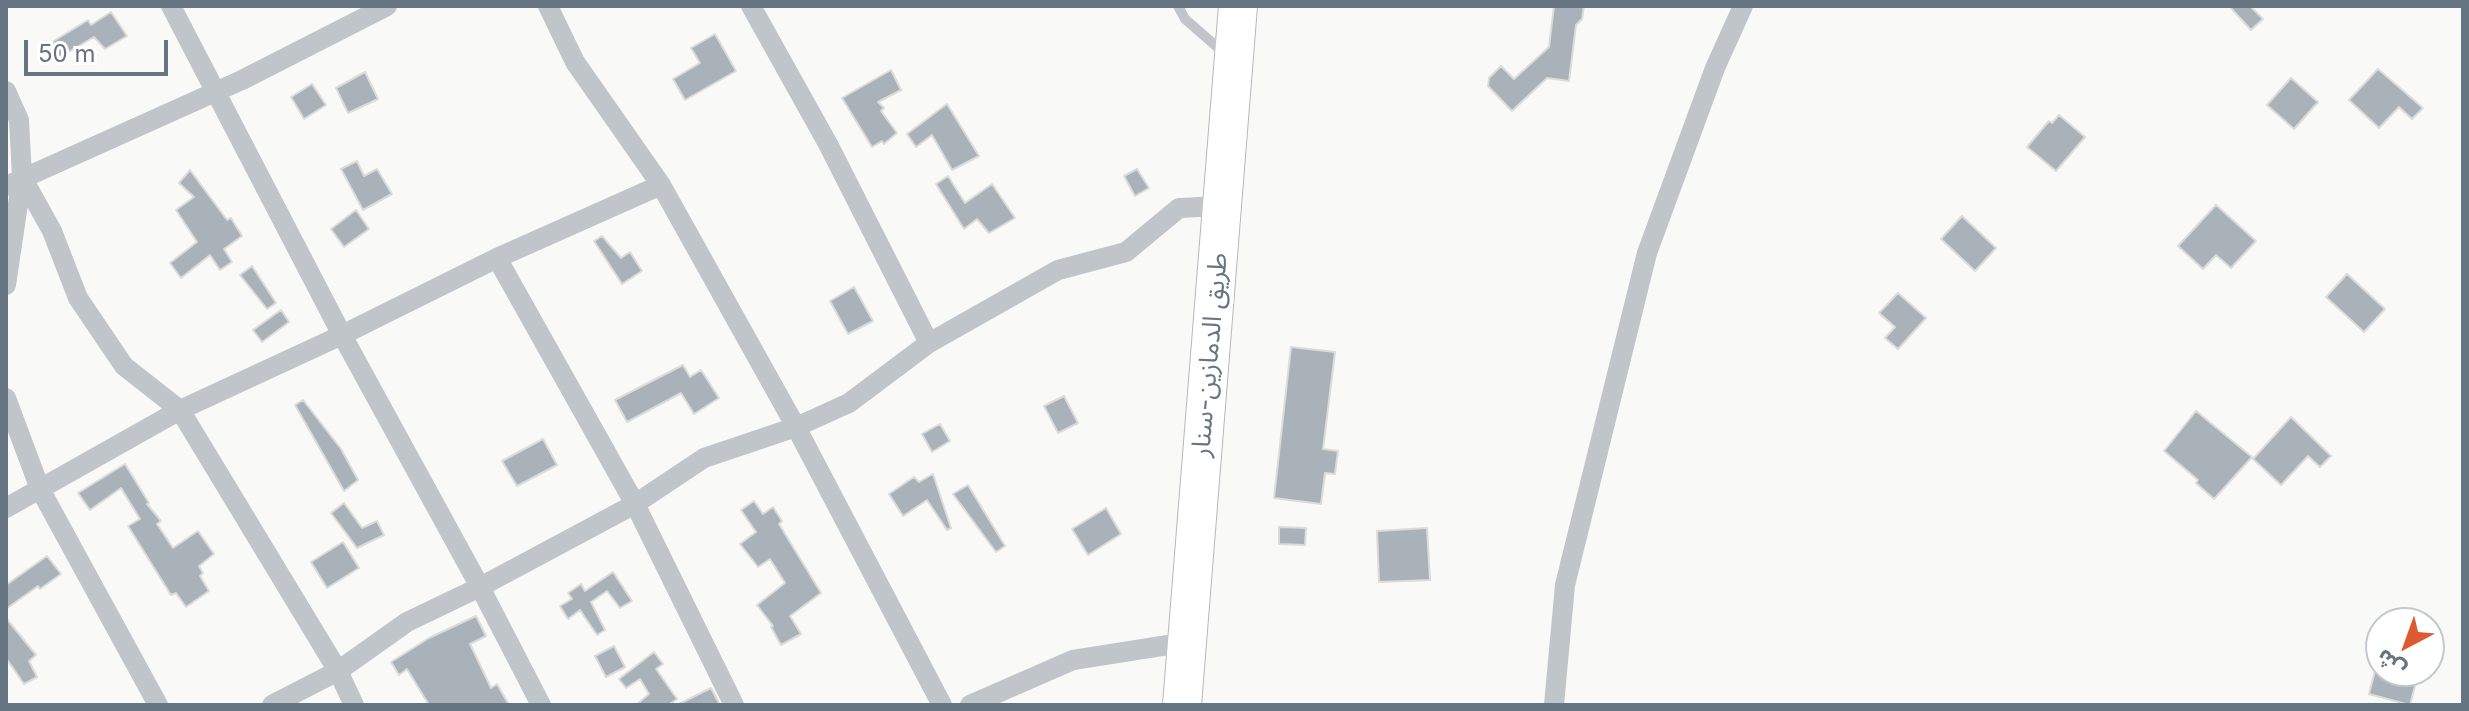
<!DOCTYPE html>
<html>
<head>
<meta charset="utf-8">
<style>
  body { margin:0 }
  #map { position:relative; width:2469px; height:711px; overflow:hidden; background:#f9f9f7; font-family:Inter,"Noto Sans Arabic",sans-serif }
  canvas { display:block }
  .frame { position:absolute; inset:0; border:8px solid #657581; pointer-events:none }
  .north { position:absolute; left:2365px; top:607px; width:80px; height:80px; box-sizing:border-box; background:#fff; border:2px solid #c1c8cd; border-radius:50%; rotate:221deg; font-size:22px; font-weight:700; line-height:32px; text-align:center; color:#657581 }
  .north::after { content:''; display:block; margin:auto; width:28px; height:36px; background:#de5832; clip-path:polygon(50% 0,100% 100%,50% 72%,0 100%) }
  .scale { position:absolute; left:24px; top:40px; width:144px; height:36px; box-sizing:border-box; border:4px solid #657581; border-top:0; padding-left:10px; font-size:24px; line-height:28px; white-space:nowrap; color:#657581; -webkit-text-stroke:6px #fff; paint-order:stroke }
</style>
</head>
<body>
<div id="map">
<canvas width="2469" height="711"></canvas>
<div class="frame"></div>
<div class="north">ش</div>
<div class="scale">50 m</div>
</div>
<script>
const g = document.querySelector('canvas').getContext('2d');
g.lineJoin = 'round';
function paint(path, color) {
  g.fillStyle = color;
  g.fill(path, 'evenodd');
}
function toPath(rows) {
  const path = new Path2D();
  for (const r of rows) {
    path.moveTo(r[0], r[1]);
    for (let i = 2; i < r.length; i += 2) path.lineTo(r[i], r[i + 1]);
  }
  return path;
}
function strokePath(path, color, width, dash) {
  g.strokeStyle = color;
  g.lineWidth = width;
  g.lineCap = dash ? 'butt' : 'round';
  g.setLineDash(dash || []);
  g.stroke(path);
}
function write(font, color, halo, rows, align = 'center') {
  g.font = font + ' Inter,"Noto Sans Arabic",sans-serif';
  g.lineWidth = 8;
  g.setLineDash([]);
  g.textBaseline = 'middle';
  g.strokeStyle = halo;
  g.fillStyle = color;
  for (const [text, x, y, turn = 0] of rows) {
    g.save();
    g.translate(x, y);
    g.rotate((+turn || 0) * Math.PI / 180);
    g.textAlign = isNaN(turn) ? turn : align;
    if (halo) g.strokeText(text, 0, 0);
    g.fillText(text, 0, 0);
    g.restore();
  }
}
const building = toPath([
  [1554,6,1584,6,1582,19,1576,25,1569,81,1547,78,1512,111,1488,86,1489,78,1501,66,1514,79,1549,47,1554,6],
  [2229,6,2250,6,2263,19,2251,30,2229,6],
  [111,12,127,36,105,49,94,37,53,61,44,47,88,20,91,25,111,12],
  [715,34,736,71,685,100,673,79,700,63,691,48,715,34],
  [2378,69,2423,108,2412,119,2399,107,2379,128,2349,100,2378,69],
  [891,70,901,90,878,102,884,108,881,111,897,133,884,144,882,141,872,147,842,98,891,70],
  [365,72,378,99,348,113,336,88,365,72],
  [2291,78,2318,102,2294,129,2267,105,2291,78],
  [312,84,326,105,304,119,291,97,312,84],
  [947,104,979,156,952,170,932,135,916,147,907,134,947,104],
  [2059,115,2085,137,2056,171,2027,147,2049,121,2052,123,2059,115],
  [357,161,364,176,377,169,392,194,363,210,341,169,357,161],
  [1137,169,1149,188,1135,196,1124,176,1137,169],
  [190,170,227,220,231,218,242,236,224,249,232,262,220,270,210,255,181,278,170,263,197,242,176,210,194,197,179,183,190,170],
  [948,176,965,203,992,184,1015,218,989,233,977,219,964,229,936,184,948,176],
  [2216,205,2256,241,2231,268,2216,255,2203,269,2178,246,2216,205],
  [356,210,369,229,344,247,331,229,356,210],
  [1962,216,1996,248,1975,271,1941,239,1962,216],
  [602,236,621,258,630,252,642,271,622,284,594,241,602,236],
  [252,266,276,303,267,309,240,275,252,266],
  [2347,274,2385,309,2364,332,2326,297,2347,274],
  [854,287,873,321,848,334,830,301,854,287],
  [1898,293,1926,318,1898,349,1885,338,1895,327,1879,313,1898,293],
  [281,310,289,322,262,342,253,330,281,310],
  [1291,347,1335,352,1323,449,1338,451,1335,474,1325,473,1321,504,1274,498,1291,347],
  [683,365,690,377,701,370,719,398,694,414,681,393,627,422,615,400,683,365],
  [1064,396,1078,423,1058,433,1044,406,1064,396],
  [303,400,341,449,358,480,344,491,295,405,303,400],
  [2196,411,2252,457,2214,499,2196,483,2198,480,2164,451,2196,411],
  [2291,417,2331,456,2320,467,2308,456,2281,485,2253,459,2291,417],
  [940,424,950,441,932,452,922,434,940,424],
  [543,439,557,465,517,486,502,461,543,439],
  [125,464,149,503,147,504,161,521,157,524,173,548,198,531,214,554,199,566,203,573,200,576,209,591,186,607,176,593,171,595,128,526,140,519,121,488,90,510,78,493,125,464],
  [933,474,951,528,947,530,927,500,903,516,889,494,914,477,919,482,933,474],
  [968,485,1005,546,996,552,953,494,968,485],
  [754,501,763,514,773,507,782,521,779,524,821,593,790,616,801,634,781,645,771,627,773,626,757,605,785,583,770,559,758,567,740,544,756,532,741,510,754,501],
  [344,503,362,528,377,521,384,535,357,548,331,513,344,503],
  [1106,508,1121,534,1088,555,1072,529,1106,508],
  [1279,527,1306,528,1305,545,1279,544,1279,527],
  [1427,528,1430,580,1379,582,1377,531,1427,528],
  [343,542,359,568,327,588,311,562,343,542],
  [47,556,61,574,40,589,38,586,6,609,6,585,47,556],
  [613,572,632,601,620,608,607,591,591,602,605,630,597,635,580,610,568,619,560,606,572,599,568,593,581,584,585,591,613,572],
  [476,616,486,636,470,644,491,688,497,684,509,705,429,705,407,669,399,675,391,662,429,638,476,616],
  [6,618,36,655,29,661,37,677,24,684,6,658,6,618],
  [614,646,625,667,606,677,595,656,614,646],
  [654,652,663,664,656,669,677,699,668,705,636,705,649,694,640,679,626,688,619,679,654,652],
  [2375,671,2419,671,2410,705,2369,694,2375,671],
  [711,688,720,705,677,705,711,688]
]);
paint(building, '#a9b2b8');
strokePath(building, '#dbdbd9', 2);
const highway = toPath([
  [1182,705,1238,6]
]);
strokePath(highway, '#b4b8bc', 40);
strokePath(toPath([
  [1178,6,1185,19,1224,53]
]), '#c0c5c9', 10);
strokePath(toPath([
  [171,6,342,335,480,587,541,705],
  [548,6,575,62,661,185,796,427,942,705],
  [751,6,828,144,929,343],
  [6,91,19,120,22,177,6,285],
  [22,177,52,231,78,298,124,366,180,410,338,671,354,705],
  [6,186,242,80,387,6],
  [497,258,635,504,734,705],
  [6,398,40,489,158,705],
  [6,508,180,410,342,335,497,258,661,185],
  [272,705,338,671,407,622,480,587,635,504,704,458,796,427,849,403,929,343,1058,270,1126,252,1179,208,1222,206],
  [970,705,1073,660,1187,642],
  [1554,705,1565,585,1647,253,1715,68,1743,6]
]), '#c0c5c9', 20);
strokePath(highway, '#fff', 38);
write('26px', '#657581', '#fff', [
  ["طريق الدمازين-سنار",1210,355,-85]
]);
</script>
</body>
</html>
